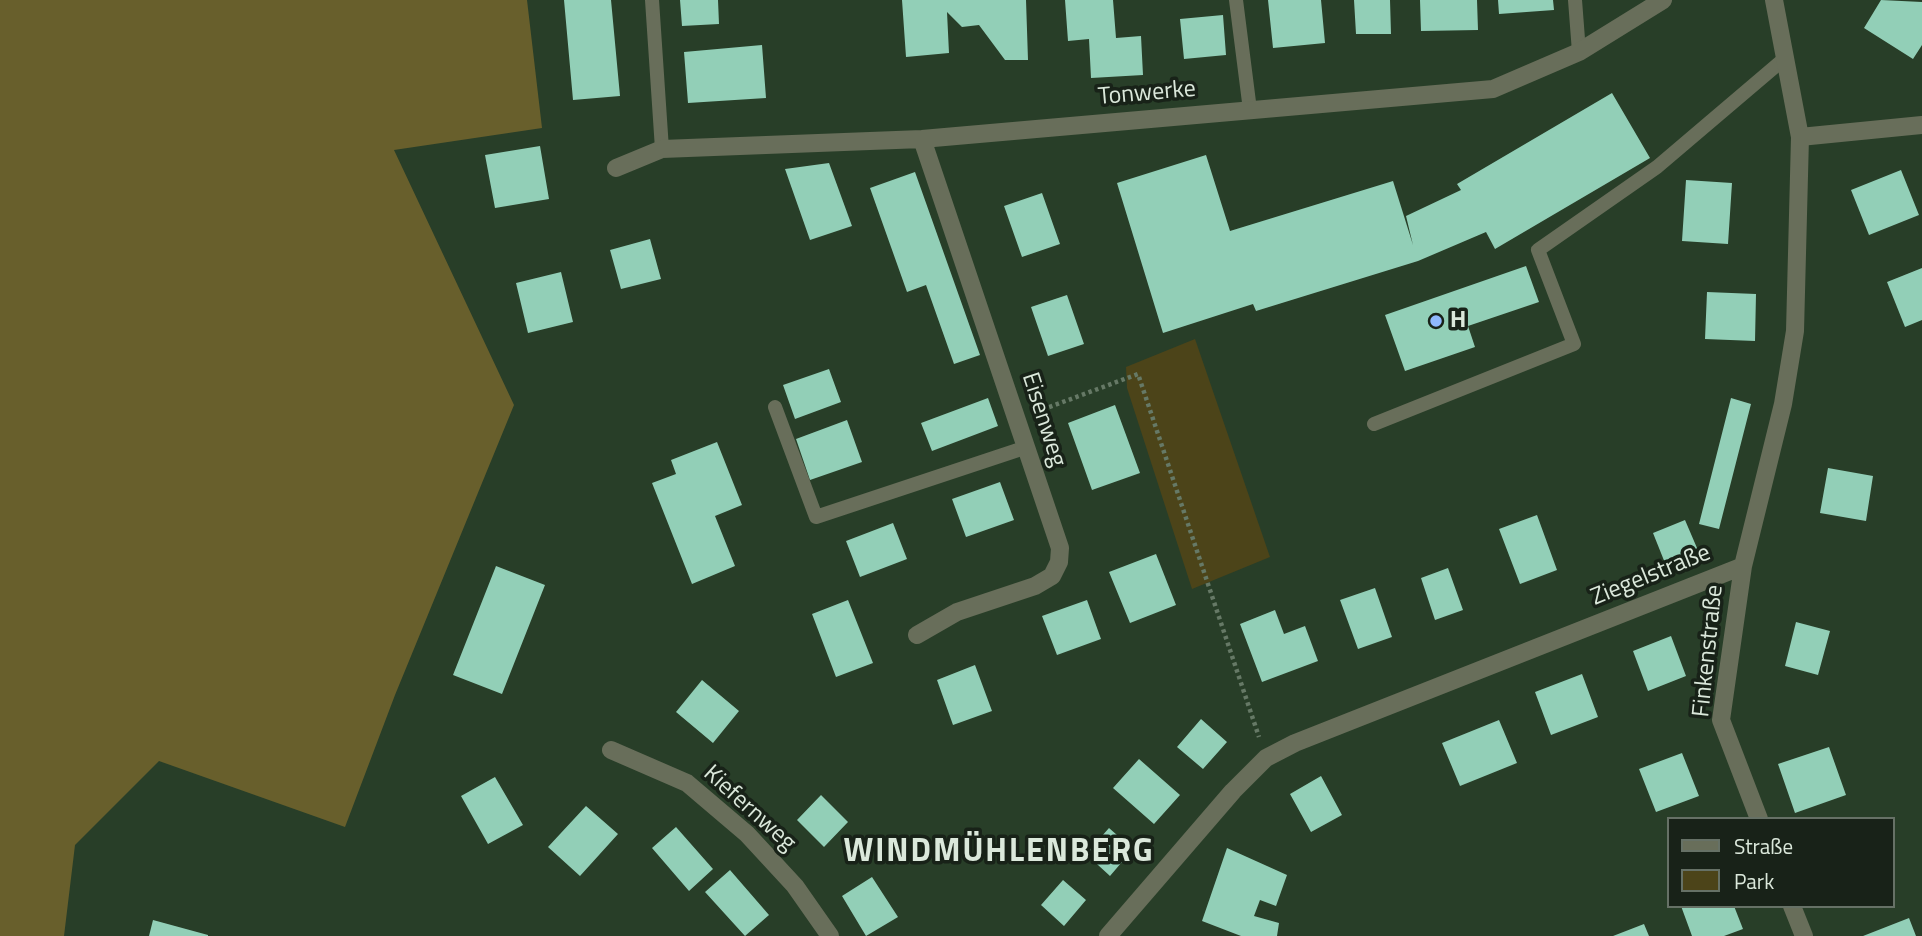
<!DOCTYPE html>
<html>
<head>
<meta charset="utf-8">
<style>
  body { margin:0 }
  #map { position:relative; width:1922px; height:936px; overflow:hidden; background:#283e28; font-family:"Titillium Web",sans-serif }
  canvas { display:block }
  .legend { position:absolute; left:1667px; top:817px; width:228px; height:91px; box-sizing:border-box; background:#182218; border:2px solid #667166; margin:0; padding:9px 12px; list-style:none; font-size:21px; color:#dbe8db }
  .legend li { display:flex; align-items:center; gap:14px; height:35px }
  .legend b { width:35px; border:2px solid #667166 }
</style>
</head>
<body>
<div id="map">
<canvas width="1922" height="936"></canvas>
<ul class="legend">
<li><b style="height:9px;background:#686e5a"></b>Straße</li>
<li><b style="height:19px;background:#4c4419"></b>Park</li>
</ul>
</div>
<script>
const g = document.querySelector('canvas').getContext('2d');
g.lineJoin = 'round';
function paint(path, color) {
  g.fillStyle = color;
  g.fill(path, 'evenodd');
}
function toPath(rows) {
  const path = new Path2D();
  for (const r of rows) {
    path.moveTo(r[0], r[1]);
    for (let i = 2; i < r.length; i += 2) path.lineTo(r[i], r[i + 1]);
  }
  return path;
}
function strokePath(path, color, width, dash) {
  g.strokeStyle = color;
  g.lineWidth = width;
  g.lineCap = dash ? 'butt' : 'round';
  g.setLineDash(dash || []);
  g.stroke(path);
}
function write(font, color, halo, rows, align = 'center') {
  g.font = font + ' "Titillium Web",sans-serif';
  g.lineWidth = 7;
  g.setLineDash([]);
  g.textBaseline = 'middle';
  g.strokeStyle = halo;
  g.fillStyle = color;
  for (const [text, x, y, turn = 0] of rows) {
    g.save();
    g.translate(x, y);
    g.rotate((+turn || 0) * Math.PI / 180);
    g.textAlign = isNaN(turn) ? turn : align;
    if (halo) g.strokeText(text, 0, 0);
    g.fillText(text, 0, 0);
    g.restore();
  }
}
paint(toPath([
  [1195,339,1270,557,1192,589,1127,388,1126,367]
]), '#4c4419');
paint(toPath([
  [0,0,527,0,542,128,394,150,514,405,395,695,345,827,159,761,75,845,64,936,0,936]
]), '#685f2c');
paint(toPath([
  [564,0,611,0,620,96,573,100],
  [680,0,718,0,719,24,682,26],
  [902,0,1026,0,1028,60,1005,60,979,25,962,27,947,12,949,53,906,57],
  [1065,0,1113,0,1116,38,1141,36,1143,75,1091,78,1089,39,1068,41],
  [1268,0,1321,0,1325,43,1273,48],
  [1354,0,1390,0,1391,34,1356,34],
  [1420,0,1477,0,1478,30,1421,31],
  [1498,0,1553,0,1554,10,1499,14],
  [1881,0,1922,2,1922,45,1913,59,1864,28],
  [1223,15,1226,55,1184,59,1180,19],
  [762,45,766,98,688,103,684,52],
  [1612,93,1650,158,1495,249,1486,232,1418,261,1256,311,1253,304,1163,333,1117,183,1206,155,1230,231,1393,181,1413,245,1406,216,1461,190,1457,184],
  [540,146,549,199,495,208,485,155],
  [829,163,852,226,810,240,785,169],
  [1901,170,1919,215,1869,235,1851,190],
  [915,172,980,355,954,364,926,285,907,292,870,188],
  [1686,180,1732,183,1728,244,1682,241],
  [1042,193,1060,244,1022,257,1004,206],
  [650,239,661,279,621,289,610,250],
  [1526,266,1539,302,1468,326,1475,347,1405,371,1385,315],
  [1922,268,1922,320,1905,327,1887,282],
  [561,272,573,322,528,333,516,283],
  [1707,292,1756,294,1755,341,1705,339],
  [1067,295,1084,344,1048,356,1031,307],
  [829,369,841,402,795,419,783,385],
  [988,398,998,426,932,451,921,423],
  [1731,398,1751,404,1719,529,1699,524],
  [1115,405,1140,473,1092,490,1068,423],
  [847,420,862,462,810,480,796,439],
  [717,442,742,505,715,516,735,566,692,584,652,483,676,474,671,460],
  [1828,468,1873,476,1866,521,1820,513],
  [1000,482,1014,520,966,537,952,499],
  [1537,515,1557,570,1520,584,1499,529],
  [1685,520,1700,555,1667,568,1653,533],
  [893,523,907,559,860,577,846,541],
  [1156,554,1176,605,1130,623,1109,572],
  [496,566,545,585,502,694,453,675],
  [1448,568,1463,610,1435,620,1421,578],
  [1375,588,1392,637,1358,649,1340,600],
  [848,600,873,663,836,677,812,614],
  [1087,600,1101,639,1057,655,1042,616],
  [1275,610,1284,634,1305,626,1318,661,1262,682,1240,624],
  [1796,622,1830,631,1818,675,1785,666],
  [1671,636,1686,676,1648,691,1633,651],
  [975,665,992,711,953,725,937,680],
  [1582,674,1598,717,1551,735,1535,692],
  [702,680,739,711,713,743,676,712],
  [1201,719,1227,742,1203,769,1177,747],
  [1499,720,1517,763,1460,786,1442,743],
  [1829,747,1846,795,1795,813,1778,764],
  [1682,753,1699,796,1656,812,1639,769],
  [1139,759,1180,795,1154,824,1113,788],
  [1321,776,1342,815,1311,832,1290,794],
  [495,777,523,825,488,844,461,796],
  [821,795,848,822,824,847,797,820],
  [586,806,618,834,580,876,548,847],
  [676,827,713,869,689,891,652,848],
  [1109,828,1133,849,1110,876,1086,854],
  [1227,848,1287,875,1276,906,1260,900,1254,916,1279,923,1277,936,1241,936,1202,921],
  [730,870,769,915,745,936,705,892],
  [872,877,898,917,866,936,842,896],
  [1063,880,1086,900,1064,926,1041,905],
  [1681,906,1734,906,1743,929,1724,936,1692,936],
  [1909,918,1916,936,1863,936],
  [153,920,208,935,208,936,149,936],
  [1644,924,1649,936,1613,936]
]), '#92cfb7');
strokePath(toPath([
  [1036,412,1138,374,1259,737]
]), '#667966', 4.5, [3.5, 3.5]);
strokePath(toPath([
  [652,0,662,149],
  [1236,0,1250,110],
  [1575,0,1579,52],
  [775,407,816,517,1027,447],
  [1374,424,1574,344,1538,250,1657,167,1784,59]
]), '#686e5a', 14);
strokePath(toPath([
  [1800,137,1922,125],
  [616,168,662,149,922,139,1493,89,1579,52,1663,0],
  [917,635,957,612,1035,586,1052,576,1059,562,1060,548,922,139],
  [611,750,687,783,747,834,795,886,830,936],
  [1759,819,1721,720,1743,566,1783,404,1795,331,1800,137,1774,0],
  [1792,906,1804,936],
  [1108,936,1233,791,1266,758,1295,743,1743,566]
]), '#686e5a', 18);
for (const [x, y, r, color] of [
  [1436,321,7,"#8fb8fd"]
]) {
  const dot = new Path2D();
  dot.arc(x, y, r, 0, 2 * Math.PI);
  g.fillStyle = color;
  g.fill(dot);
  strokePath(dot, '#182218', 2.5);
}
write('24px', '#dbe8db', '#182218', [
  ["Tonwerke",1147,94,-5],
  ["Eisenweg",1043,420,72],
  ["Ziegelstraße",1651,576,-22],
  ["Finkenstraße",1709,651,-84],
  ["Kiefernweg",749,809,42]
]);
write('bold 24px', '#dbe8db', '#182218', [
  ["H",1450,321]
], 'left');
g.letterSpacing = '2px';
write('bold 32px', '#dbe8db', '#182218', [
  ["WINDMÜHLENBERG",999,853]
]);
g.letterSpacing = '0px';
</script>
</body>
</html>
